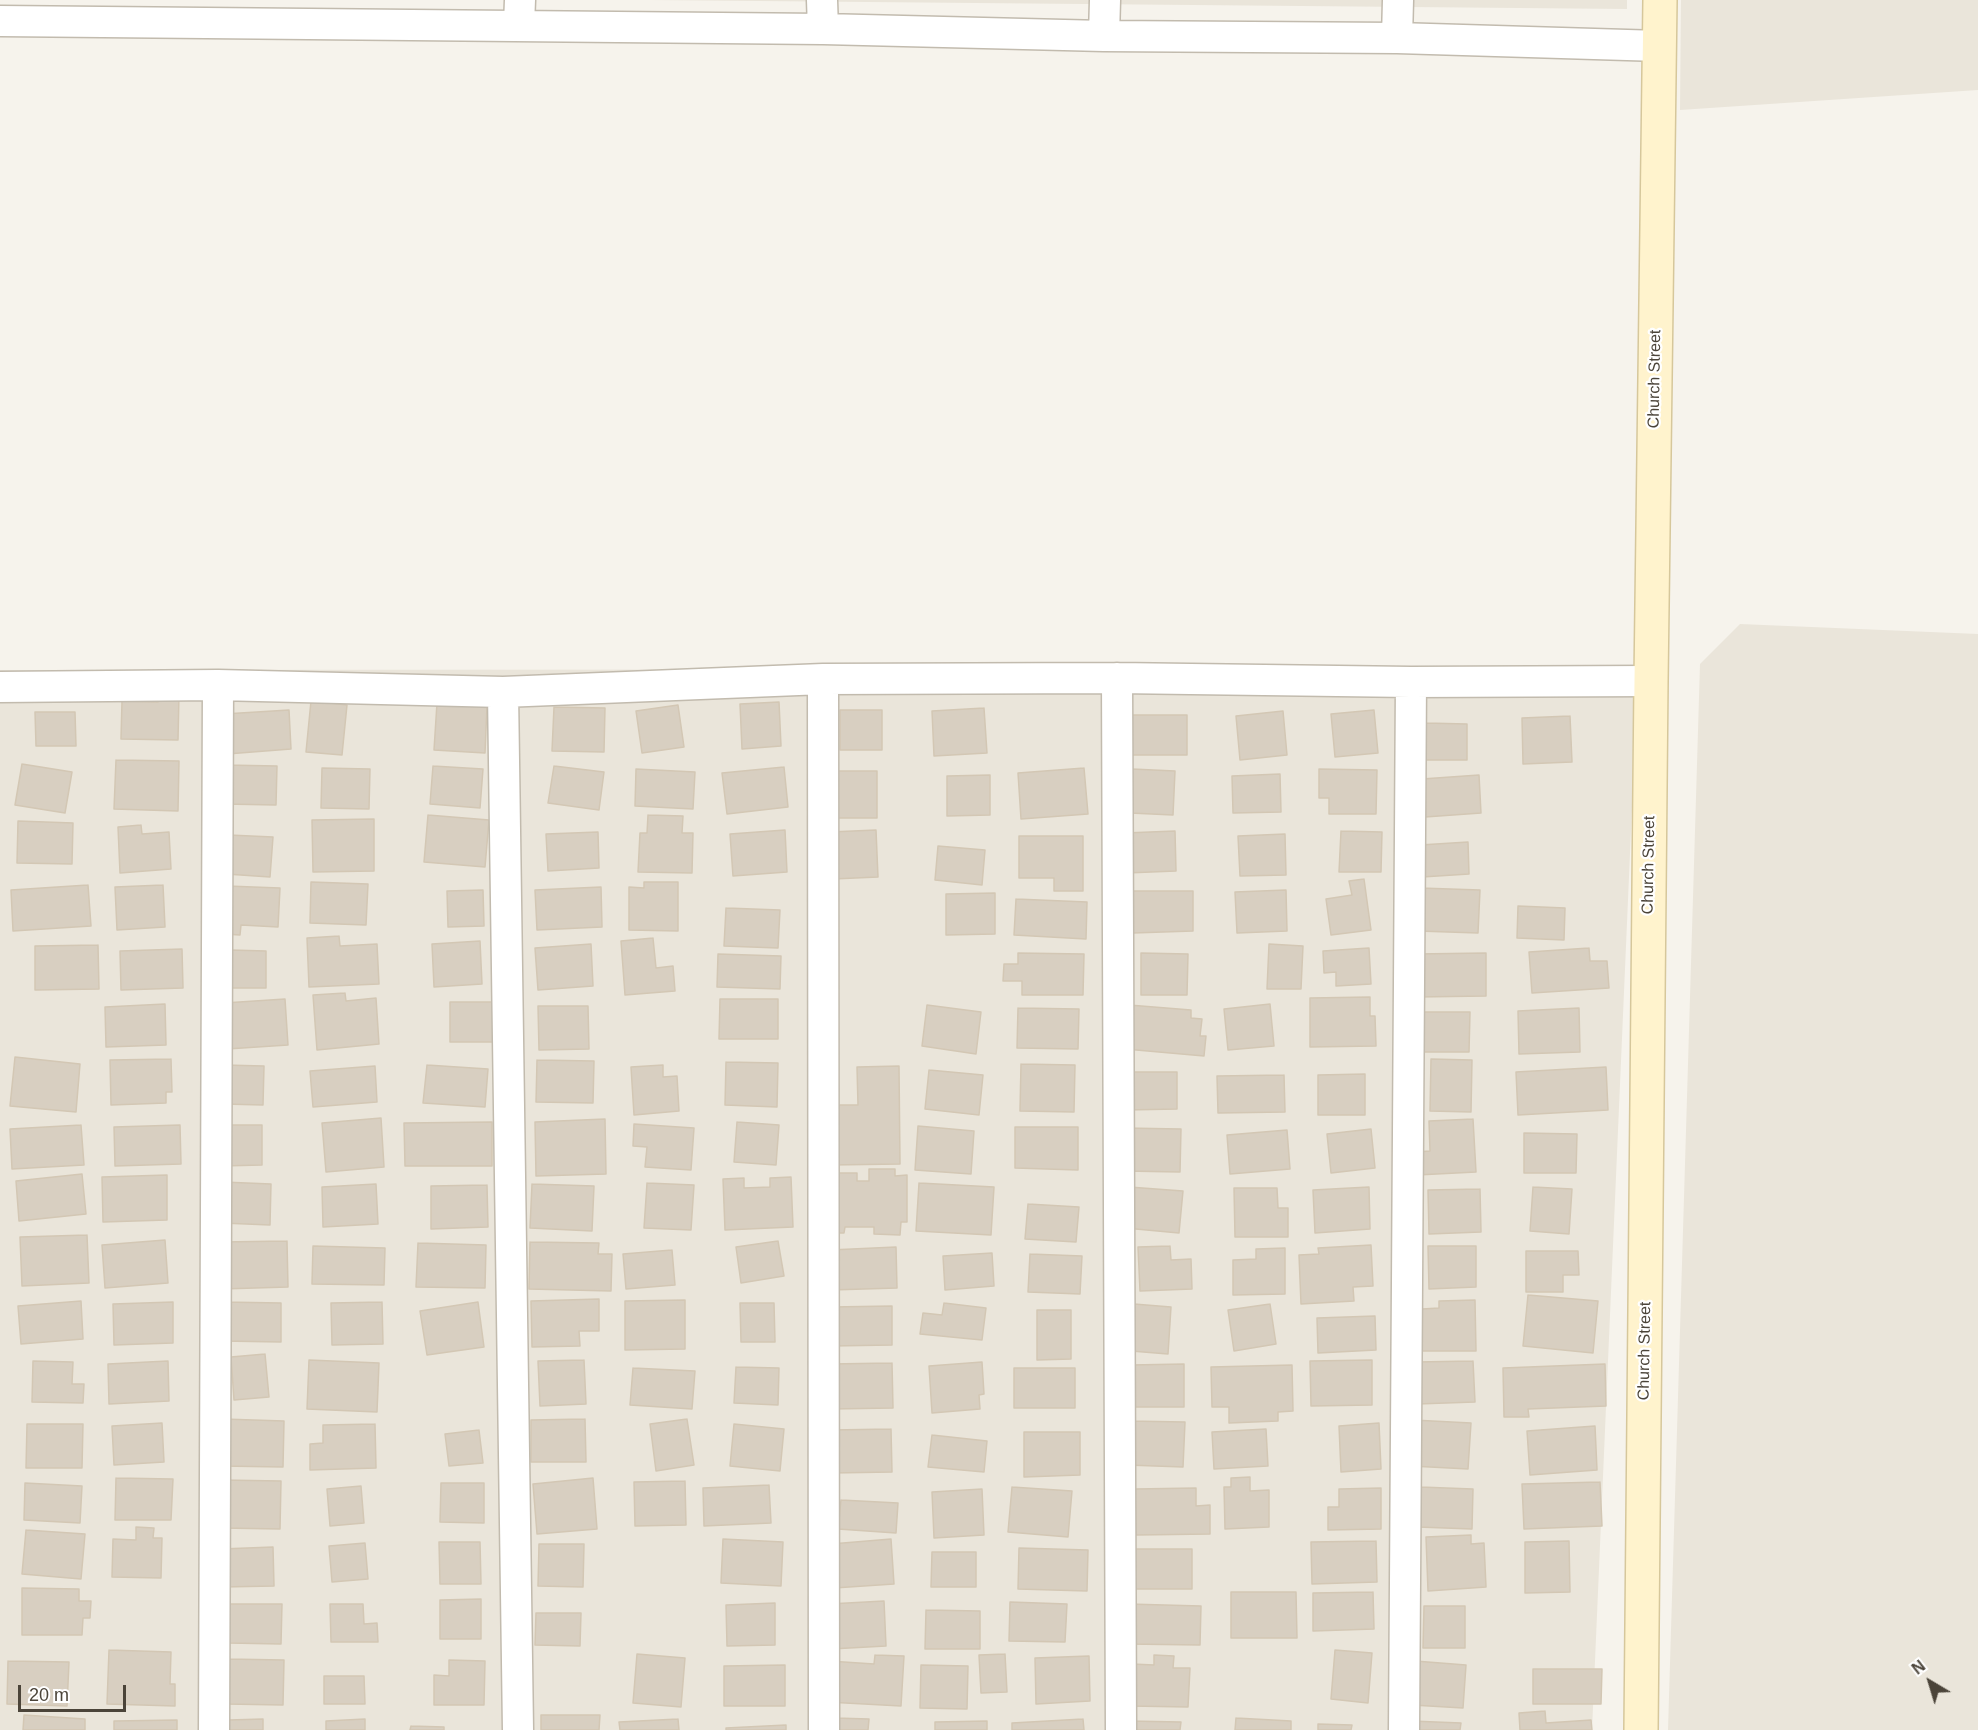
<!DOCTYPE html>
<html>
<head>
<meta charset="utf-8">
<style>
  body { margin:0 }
  #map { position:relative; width:1978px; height:1730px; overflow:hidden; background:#f6f3ec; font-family:Helvetica,sans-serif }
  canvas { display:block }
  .north { position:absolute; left:1900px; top:1652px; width:60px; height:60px; -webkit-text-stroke:4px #fff; paint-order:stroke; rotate:322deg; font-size:16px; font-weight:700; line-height:24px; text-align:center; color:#4b4439 }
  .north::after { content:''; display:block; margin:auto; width:21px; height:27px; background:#4b4439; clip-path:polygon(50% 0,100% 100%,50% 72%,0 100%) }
  .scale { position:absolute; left:18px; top:1685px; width:108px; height:27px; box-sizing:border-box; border:3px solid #4b4439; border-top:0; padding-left:8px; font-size:18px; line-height:21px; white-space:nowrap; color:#4b4439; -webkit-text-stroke:4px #fff; paint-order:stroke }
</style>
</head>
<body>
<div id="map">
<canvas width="1978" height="1730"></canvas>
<div class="north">N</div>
<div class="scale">20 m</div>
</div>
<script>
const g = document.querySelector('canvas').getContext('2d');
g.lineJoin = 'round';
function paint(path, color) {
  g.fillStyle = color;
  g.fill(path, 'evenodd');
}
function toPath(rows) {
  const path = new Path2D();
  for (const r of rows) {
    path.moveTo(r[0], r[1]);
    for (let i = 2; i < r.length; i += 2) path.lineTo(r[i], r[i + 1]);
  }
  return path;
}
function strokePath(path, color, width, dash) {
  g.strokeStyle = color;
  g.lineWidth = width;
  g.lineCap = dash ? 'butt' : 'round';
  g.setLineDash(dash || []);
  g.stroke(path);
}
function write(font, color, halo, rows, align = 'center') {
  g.font = font + ' Helvetica,sans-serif';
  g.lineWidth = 4.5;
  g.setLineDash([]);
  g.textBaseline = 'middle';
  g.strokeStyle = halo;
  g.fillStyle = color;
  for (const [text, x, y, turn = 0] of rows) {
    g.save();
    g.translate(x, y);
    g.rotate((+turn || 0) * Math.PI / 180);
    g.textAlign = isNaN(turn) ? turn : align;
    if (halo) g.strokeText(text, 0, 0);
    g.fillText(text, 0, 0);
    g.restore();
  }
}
paint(toPath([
  [650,0,1627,0,1627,9],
  [1681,0,1978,0,1978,90,1680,110],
  [1740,624,1978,634,1978,1730,1668,1730,1700,664],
  [1638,669,1592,1730,0,1730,0,670]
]), '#eae5da');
const building = toPath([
  [158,694,179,694,178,740,121,739,122,701,158,702,158,694],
  [311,701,347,705,342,755,306,752,311,701],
  [779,702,781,746,742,749,740,704,779,702],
  [437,703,487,706,485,753,434,750,437,703],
  [678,705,684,747,642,753,636,711,678,705],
  [554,707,605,708,604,752,552,751,554,707],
  [984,708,987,753,934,756,932,711,984,708],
  [289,710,291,749,227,754,224,714,289,710],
  [840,710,882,710,882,750,840,750,840,710],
  [1374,710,1378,753,1335,757,1331,714,1374,710],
  [1283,711,1287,755,1240,760,1236,716,1283,711],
  [35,712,75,712,76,746,36,746,35,712],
  [1129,715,1187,715,1187,755,1129,755,1129,715],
  [1570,716,1572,762,1523,764,1522,718,1570,716],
  [1425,723,1467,724,1467,760,1424,760,1425,723],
  [116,760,179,761,178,811,114,809,116,760],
  [22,764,72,772,65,813,15,805,22,764],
  [225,765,277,766,276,805,224,804,225,765],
  [433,766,483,769,480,808,430,804,433,766],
  [554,766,604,772,599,810,548,803,554,766],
  [784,767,788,807,727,814,722,773,784,767],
  [322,768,370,769,369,809,321,808,322,768],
  [1084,768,1088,814,1021,819,1018,773,1084,768],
  [636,769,695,772,693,809,635,806,636,769],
  [1132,769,1175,771,1173,815,1130,813,1132,769],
  [1319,769,1377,770,1376,814,1329,814,1329,798,1319,798,1319,769],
  [831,771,877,771,877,818,831,818,831,771],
  [1280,774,1281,812,1233,813,1232,776,1280,774],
  [990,775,990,815,947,816,947,776,990,775],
  [1479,775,1481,813,1425,817,1422,779,1479,775],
  [428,815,489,820,485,867,424,862,428,815],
  [648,815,683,816,682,833,693,833,692,873,638,872,640,833,647,833,648,815],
  [374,819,374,871,313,872,312,820,374,819],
  [18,821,73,823,72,864,17,863,18,821],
  [141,825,142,834,169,832,171,869,120,873,118,827,141,825],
  [785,830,787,872,733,876,730,834,785,830],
  [876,830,878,877,833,879,830,832,876,830],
  [1175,831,1176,871,1126,873,1125,833,1175,831],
  [1341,831,1382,832,1381,872,1339,872,1341,831],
  [598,832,599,868,548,871,546,834,598,832],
  [1285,834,1286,875,1240,876,1238,836,1285,834],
  [229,835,273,837,270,877,226,874,229,835],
  [1019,836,1083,836,1083,891,1054,891,1054,878,1019,878,1019,836],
  [1468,842,1469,874,1422,877,1420,845,1468,842],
  [938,846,985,850,982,885,935,880,938,846],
  [1364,879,1371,930,1331,935,1326,899,1352,895,1349,881,1364,879],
  [311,882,368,884,366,925,310,923,311,882],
  [644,882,678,882,678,931,629,930,629,887,644,888,644,882],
  [88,885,91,926,13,931,11,890,88,885],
  [163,885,165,927,117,930,115,887,163,885],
  [227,886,280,888,278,927,241,925,240,935,224,934,227,886],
  [601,887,602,927,537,930,535,890,601,887],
  [1420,888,1480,890,1478,933,1418,931,1420,888],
  [483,890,484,926,448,927,447,891,483,890],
  [1286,890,1287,931,1237,933,1235,892,1286,890],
  [1132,891,1193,891,1193,931,1133,933,1132,891],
  [995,893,995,934,946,935,946,894,995,893],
  [1016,899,1087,902,1086,939,1014,935,1016,899],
  [1518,906,1565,908,1564,940,1517,938,1518,906],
  [726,908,780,910,778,948,724,946,726,908],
  [339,936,340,946,377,944,379,984,309,987,307,938,339,936],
  [653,938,656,968,673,966,675,991,625,995,621,941,653,938],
  [480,941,482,984,434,987,432,944,480,941],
  [591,944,593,986,538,990,535,948,591,944],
  [1269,944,1303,946,1301,989,1267,989,1269,944],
  [98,945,99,989,35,990,35,946,98,945],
  [1369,948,1371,984,1336,986,1336,972,1324,973,1323,951,1369,948],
  [1589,948,1590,961,1607,961,1609,988,1532,993,1529,952,1589,948],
  [182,949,183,988,121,990,120,951,182,949],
  [230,950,266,951,266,988,229,988,230,950],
  [1018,953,1084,954,1083,995,1022,995,1022,981,1003,981,1004,964,1018,964,1018,953],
  [1141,953,1188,954,1187,995,1141,995,1141,953],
  [1486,953,1486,996,1416,997,1416,954,1486,953],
  [718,954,781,956,780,989,717,987,718,954],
  [345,993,346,1001,376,998,379,1044,317,1050,313,995,345,993],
  [1370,997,1370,1016,1375,1016,1376,1046,1310,1047,1310,998,1370,997],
  [285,999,288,1045,227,1049,224,1003,285,999],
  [720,999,778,999,778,1039,719,1039,720,999],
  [450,1002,497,1002,497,1042,450,1042,450,1002],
  [165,1004,166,1045,106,1047,105,1007,165,1004],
  [1270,1004,1274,1046,1228,1050,1224,1009,1270,1004],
  [927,1005,981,1012,976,1054,922,1046,927,1005],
  [1129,1005,1191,1010,1191,1018,1202,1019,1200,1036,1206,1036,1204,1056,1125,1049,1129,1005],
  [538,1006,588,1006,589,1049,539,1050,538,1006],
  [1018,1008,1079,1009,1078,1049,1017,1048,1018,1008],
  [1579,1008,1580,1052,1519,1054,1518,1011,1579,1008],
  [1416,1012,1470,1012,1469,1052,1416,1052,1416,1012],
  [15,1057,80,1064,76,1112,10,1106,15,1057],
  [171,1059,172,1092,166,1092,166,1103,111,1105,110,1060,171,1059],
  [1431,1059,1472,1060,1471,1112,1430,1111,1431,1059],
  [537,1060,594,1061,593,1103,536,1102,537,1060],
  [726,1062,778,1063,777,1107,725,1105,726,1062],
  [1021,1064,1075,1065,1074,1112,1020,1111,1021,1064],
  [224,1065,264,1066,263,1105,223,1104,224,1065],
  [427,1065,488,1069,485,1107,423,1103,427,1065],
  [663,1065,663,1077,677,1076,679,1111,634,1115,631,1067,663,1065],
  [375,1066,377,1102,313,1107,310,1071,375,1066],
  [899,1066,900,1164,830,1165,830,1105,858,1105,857,1067,899,1066],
  [1606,1067,1608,1110,1518,1115,1516,1072,1606,1067],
  [929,1070,983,1075,979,1115,925,1109,929,1070],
  [1126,1072,1177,1072,1177,1109,1126,1110,1126,1072],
  [1365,1074,1365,1115,1318,1115,1318,1075,1365,1074],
  [1284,1075,1285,1112,1218,1113,1217,1076,1284,1075],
  [381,1118,384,1167,326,1172,322,1123,381,1118],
  [605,1119,606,1174,536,1176,535,1122,605,1119],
  [1473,1119,1476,1172,1417,1175,1416,1152,1430,1151,1429,1121,1473,1119],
  [492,1122,492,1166,405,1166,404,1123,492,1122],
  [737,1122,779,1125,776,1165,734,1162,737,1122],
  [634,1124,694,1128,691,1170,645,1167,647,1147,633,1146,634,1124],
  [81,1125,84,1165,12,1169,10,1129,81,1125],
  [180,1125,181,1164,115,1166,114,1127,180,1125],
  [220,1125,262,1125,262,1165,221,1166,220,1125],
  [918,1126,974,1131,971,1174,915,1170,918,1126],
  [1015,1127,1078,1127,1078,1170,1015,1168,1015,1127],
  [1124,1128,1181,1129,1180,1172,1124,1171,1124,1128],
  [1371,1129,1375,1168,1331,1173,1327,1134,1371,1129],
  [1287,1130,1290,1169,1230,1174,1227,1135,1287,1130],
  [1524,1133,1577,1134,1576,1173,1524,1173,1524,1133],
  [869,1169,895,1169,895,1176,907,1175,907,1222,901,1222,900,1235,874,1234,874,1227,845,1227,844,1233,826,1233,827,1173,857,1173,857,1181,869,1181,869,1169],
  [82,1174,86,1214,19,1221,16,1181,82,1174],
  [167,1175,167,1220,103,1222,102,1177,167,1175],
  [791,1177,793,1227,725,1230,723,1179,744,1178,744,1188,770,1187,770,1178,791,1177],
  [223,1182,271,1184,270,1225,222,1223,223,1182],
  [647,1183,694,1185,691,1230,644,1228,647,1183],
  [919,1183,994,1187,991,1235,916,1231,919,1183],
  [376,1184,378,1224,323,1227,322,1187,376,1184],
  [532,1184,594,1186,592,1231,530,1228,532,1184],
  [487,1185,488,1227,431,1229,431,1186,487,1185],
  [1129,1187,1183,1191,1179,1233,1125,1228,1129,1187],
  [1369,1187,1370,1229,1315,1233,1313,1190,1369,1187],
  [1533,1187,1572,1189,1569,1234,1530,1231,1533,1187],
  [1234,1188,1277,1188,1278,1208,1288,1208,1288,1237,1235,1237,1234,1188],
  [1480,1189,1481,1232,1429,1234,1428,1190,1480,1189],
  [1028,1204,1079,1207,1076,1242,1025,1239,1028,1204],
  [87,1235,89,1283,22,1286,20,1237,87,1235],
  [165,1240,168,1283,105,1288,102,1245,165,1240],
  [287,1241,288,1287,222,1289,221,1242,287,1241],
  [778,1241,784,1276,741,1283,736,1247,778,1241],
  [530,1242,599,1243,598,1254,612,1254,611,1291,529,1289,530,1242],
  [418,1243,486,1245,485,1288,416,1287,418,1243],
  [1371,1245,1373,1286,1353,1287,1354,1301,1301,1304,1299,1255,1319,1254,1318,1248,1371,1245],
  [313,1246,385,1248,384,1285,312,1284,313,1246],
  [1170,1246,1171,1260,1191,1259,1192,1289,1140,1291,1138,1247,1170,1246],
  [1428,1246,1476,1246,1476,1287,1429,1289,1428,1246],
  [896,1247,897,1288,831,1290,830,1250,896,1247],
  [1285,1248,1285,1294,1233,1295,1233,1260,1256,1259,1256,1249,1285,1248],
  [672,1250,675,1285,626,1289,623,1254,672,1250],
  [1526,1251,1578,1251,1579,1275,1563,1275,1563,1292,1526,1292,1526,1251],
  [992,1253,994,1286,945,1290,943,1256,992,1253],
  [1030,1254,1082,1256,1080,1294,1028,1292,1030,1254],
  [1528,1295,1598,1301,1593,1353,1523,1346,1528,1295],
  [599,1299,599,1331,579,1331,580,1346,532,1347,531,1301,599,1299],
  [685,1300,685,1349,625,1350,625,1301,685,1300],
  [1475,1300,1476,1351,1422,1351,1422,1309,1439,1308,1439,1301,1475,1300],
  [81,1301,83,1339,21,1344,18,1306,81,1301],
  [173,1302,173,1343,114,1345,113,1304,173,1302],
  [223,1302,281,1303,281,1342,222,1341,223,1302],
  [382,1302,383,1344,332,1345,331,1303,382,1302],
  [478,1302,484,1347,427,1355,420,1311,478,1302],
  [740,1303,774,1303,775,1342,741,1342,740,1303],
  [944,1303,986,1308,982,1340,920,1334,923,1313,942,1315,944,1303],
  [1134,1304,1171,1307,1168,1354,1131,1351,1134,1304],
  [1270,1304,1276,1344,1234,1351,1228,1310,1270,1304],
  [892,1306,892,1345,831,1346,831,1307,892,1306],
  [1037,1310,1071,1310,1071,1359,1037,1360,1037,1310],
  [1375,1316,1376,1350,1318,1353,1317,1318,1375,1316],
  [265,1354,269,1397,234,1400,231,1357,265,1354],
  [309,1360,379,1363,377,1412,307,1409,309,1360],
  [584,1360,586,1404,540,1406,538,1361,584,1360],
  [1372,1360,1372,1405,1311,1406,1310,1361,1372,1360],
  [33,1361,73,1362,72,1384,84,1384,83,1403,32,1402,33,1361],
  [168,1361,169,1401,109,1404,108,1364,168,1361],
  [1473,1361,1475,1402,1417,1404,1416,1362,1473,1361],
  [982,1362,984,1394,979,1395,980,1409,932,1413,929,1366,982,1362],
  [892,1363,893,1408,831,1409,830,1364,892,1363],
  [1184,1364,1184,1407,1131,1407,1131,1365,1184,1364],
  [1605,1364,1606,1406,1528,1409,1529,1417,1504,1417,1503,1368,1605,1364],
  [1292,1365,1293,1411,1278,1412,1278,1421,1229,1423,1229,1407,1212,1407,1211,1367,1292,1365],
  [736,1367,779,1368,778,1405,734,1403,736,1367],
  [633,1368,695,1371,692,1409,630,1405,633,1368],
  [1014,1368,1075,1368,1075,1408,1014,1408,1014,1368],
  [223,1419,284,1421,283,1467,221,1466,223,1419],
  [585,1419,586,1462,531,1462,531,1420,585,1419],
  [687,1419,694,1465,656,1471,650,1424,687,1419],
  [1413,1420,1471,1423,1468,1469,1411,1466,1413,1420],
  [1128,1421,1185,1422,1183,1467,1127,1465,1128,1421],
  [162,1423,164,1462,114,1465,112,1426,162,1423],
  [1379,1423,1381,1469,1341,1472,1339,1426,1379,1423],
  [27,1424,83,1424,82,1468,26,1468,27,1424],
  [375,1424,376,1468,310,1470,310,1444,323,1443,323,1425,375,1424],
  [734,1424,784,1429,780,1471,730,1466,734,1424],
  [1595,1426,1597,1470,1530,1475,1527,1431,1595,1426],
  [891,1429,892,1472,832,1473,832,1430,891,1429],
  [1266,1429,1268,1466,1214,1469,1212,1432,1266,1429],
  [479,1430,483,1463,449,1466,445,1434,479,1430],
  [1024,1432,1080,1432,1080,1475,1024,1477,1024,1432],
  [932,1435,987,1441,984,1472,928,1467,932,1435],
  [1250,1477,1250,1491,1269,1490,1269,1527,1225,1529,1224,1487,1231,1487,1231,1478,1250,1477],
  [116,1478,173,1479,171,1520,115,1520,116,1478],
  [593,1478,597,1529,537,1534,533,1484,593,1478],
  [221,1480,281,1481,280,1529,221,1528,221,1480],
  [685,1481,686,1525,635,1526,634,1482,685,1481],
  [1600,1482,1602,1526,1524,1529,1522,1484,1600,1482],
  [25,1483,82,1486,80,1523,24,1520,25,1483],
  [441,1483,484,1483,484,1523,440,1522,441,1483],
  [769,1485,771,1523,704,1526,703,1488,769,1485],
  [361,1486,364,1523,330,1526,327,1489,361,1486],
  [1012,1487,1072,1491,1068,1537,1008,1532,1012,1487],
  [1420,1487,1473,1489,1472,1529,1418,1527,1420,1487],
  [1196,1488,1196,1506,1210,1505,1210,1534,1136,1535,1135,1489,1196,1488],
  [1381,1488,1381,1529,1328,1530,1328,1507,1339,1507,1339,1489,1381,1488],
  [982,1489,984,1535,934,1538,932,1492,982,1489],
  [841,1500,898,1503,896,1533,838,1529,841,1500],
  [136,1527,154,1528,153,1538,162,1538,161,1578,112,1577,113,1539,136,1540,136,1527],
  [26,1530,85,1534,81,1579,22,1574,26,1530],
  [1471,1535,1471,1544,1484,1543,1486,1587,1428,1591,1426,1537,1471,1535],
  [723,1539,783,1542,781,1586,721,1583,723,1539],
  [891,1539,894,1584,834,1588,831,1544,891,1539],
  [1376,1541,1377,1582,1312,1584,1311,1542,1376,1541],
  [1569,1541,1570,1592,1525,1593,1525,1542,1569,1541],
  [439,1542,480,1542,481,1584,440,1584,439,1542],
  [365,1543,368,1579,332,1582,329,1546,365,1543],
  [539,1544,584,1544,583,1587,538,1586,539,1544],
  [273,1547,274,1586,222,1587,221,1549,273,1547],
  [1019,1548,1088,1550,1087,1591,1018,1589,1019,1548],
  [1129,1549,1192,1549,1192,1589,1130,1589,1129,1549],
  [932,1552,976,1552,976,1587,931,1587,932,1552],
  [22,1588,79,1589,79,1601,91,1601,90,1618,83,1618,82,1635,22,1635,22,1588],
  [1231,1592,1296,1592,1297,1638,1231,1638,1231,1592],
  [1373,1592,1374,1629,1313,1631,1313,1593,1373,1592],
  [481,1599,481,1639,440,1639,440,1600,481,1599],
  [884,1601,886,1646,831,1649,829,1604,884,1601],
  [1010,1602,1067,1604,1065,1642,1009,1641,1010,1602],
  [775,1603,775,1645,727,1646,726,1605,775,1603],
  [228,1604,282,1604,281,1644,228,1643,228,1604],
  [330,1604,363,1604,364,1624,377,1623,378,1642,331,1642,330,1604],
  [1128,1604,1201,1606,1200,1645,1127,1644,1128,1604],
  [1424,1606,1465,1606,1465,1648,1423,1648,1424,1606],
  [926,1610,980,1611,980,1649,925,1649,926,1610],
  [536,1613,581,1613,580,1646,535,1645,536,1613],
  [109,1650,171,1652,170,1684,175,1684,175,1706,107,1704,109,1650],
  [1335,1650,1372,1653,1368,1703,1331,1699,1335,1650],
  [637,1654,685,1658,681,1707,633,1703,637,1654],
  [1005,1654,1007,1692,981,1693,979,1655,1005,1654],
  [875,1655,904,1656,901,1706,827,1702,829,1661,874,1664,875,1655],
  [1154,1655,1174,1656,1173,1668,1190,1668,1188,1707,1130,1706,1132,1664,1154,1665,1154,1655],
  [1089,1656,1090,1701,1036,1704,1035,1658,1089,1656],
  [227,1659,284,1660,283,1705,226,1704,227,1659],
  [449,1660,485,1661,484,1705,434,1705,434,1675,449,1676,449,1660],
  [8,1661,69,1662,67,1706,7,1704,8,1661],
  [1415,1661,1466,1665,1463,1708,1412,1705,1415,1661],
  [785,1665,785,1706,724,1706,724,1666,785,1665],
  [921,1665,968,1666,967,1709,920,1708,921,1665],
  [1533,1669,1602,1669,1601,1704,1533,1704,1533,1669],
  [324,1676,364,1676,365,1704,324,1704,324,1676],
  [1545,1711,1546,1723,1591,1720,1592,1730,1520,1730,1519,1713,1545,1711],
  [24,1715,85,1719,85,1730,23,1730,24,1715],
  [541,1715,600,1715,599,1730,541,1730,541,1715],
  [835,1718,869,1719,868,1730,834,1730,835,1718],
  [1236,1718,1291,1721,1291,1730,1235,1730,1236,1718],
  [263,1719,263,1730,229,1730,229,1720,263,1719],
  [365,1719,365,1730,326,1730,326,1721,365,1719],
  [678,1719,679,1730,620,1730,619,1722,678,1719],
  [1083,1719,1084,1730,1012,1730,1012,1723,1083,1719],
  [177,1720,177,1730,114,1730,114,1721,177,1720],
  [987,1721,987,1730,935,1730,935,1722,987,1721],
  [1128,1721,1181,1722,1180,1730,1128,1730,1128,1721],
  [1411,1721,1461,1723,1460,1730,1411,1730,1411,1721],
  [1318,1724,1352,1725,1351,1730,1318,1730,1318,1724],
  [786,1725,786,1730,726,1730,726,1728,786,1725],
  [411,1726,444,1727,444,1730,410,1730,411,1726]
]);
paint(building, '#d8cfc1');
strokePath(building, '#d3c7b4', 1.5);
const street = toPath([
  [822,0,823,29],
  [0,21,823,29,1104,36,1397,38,1660,46],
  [519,25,520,0],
  [1104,36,1105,0],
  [1397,38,1398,0],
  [1117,678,1121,1730],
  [823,679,824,1730],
  [0,687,218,685,503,692,823,679,1117,678,1411,682,1651,681],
  [503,692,518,1730],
  [214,1730,218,685],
  [1404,1730,1411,682]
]);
const secondary = toPath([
  [1641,1730,1651,681,1660,0]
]);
strokePath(street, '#c2bbae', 33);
strokePath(secondary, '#d6c79b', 36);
strokePath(street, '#fff', 30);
strokePath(secondary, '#fff3cd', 33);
write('16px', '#4b4439', '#fff', [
  ["Church Street",1655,379,-89],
  ["Church Street",1649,865,-89],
  ["Church Street",1645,1351,-89]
]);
</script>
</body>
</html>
